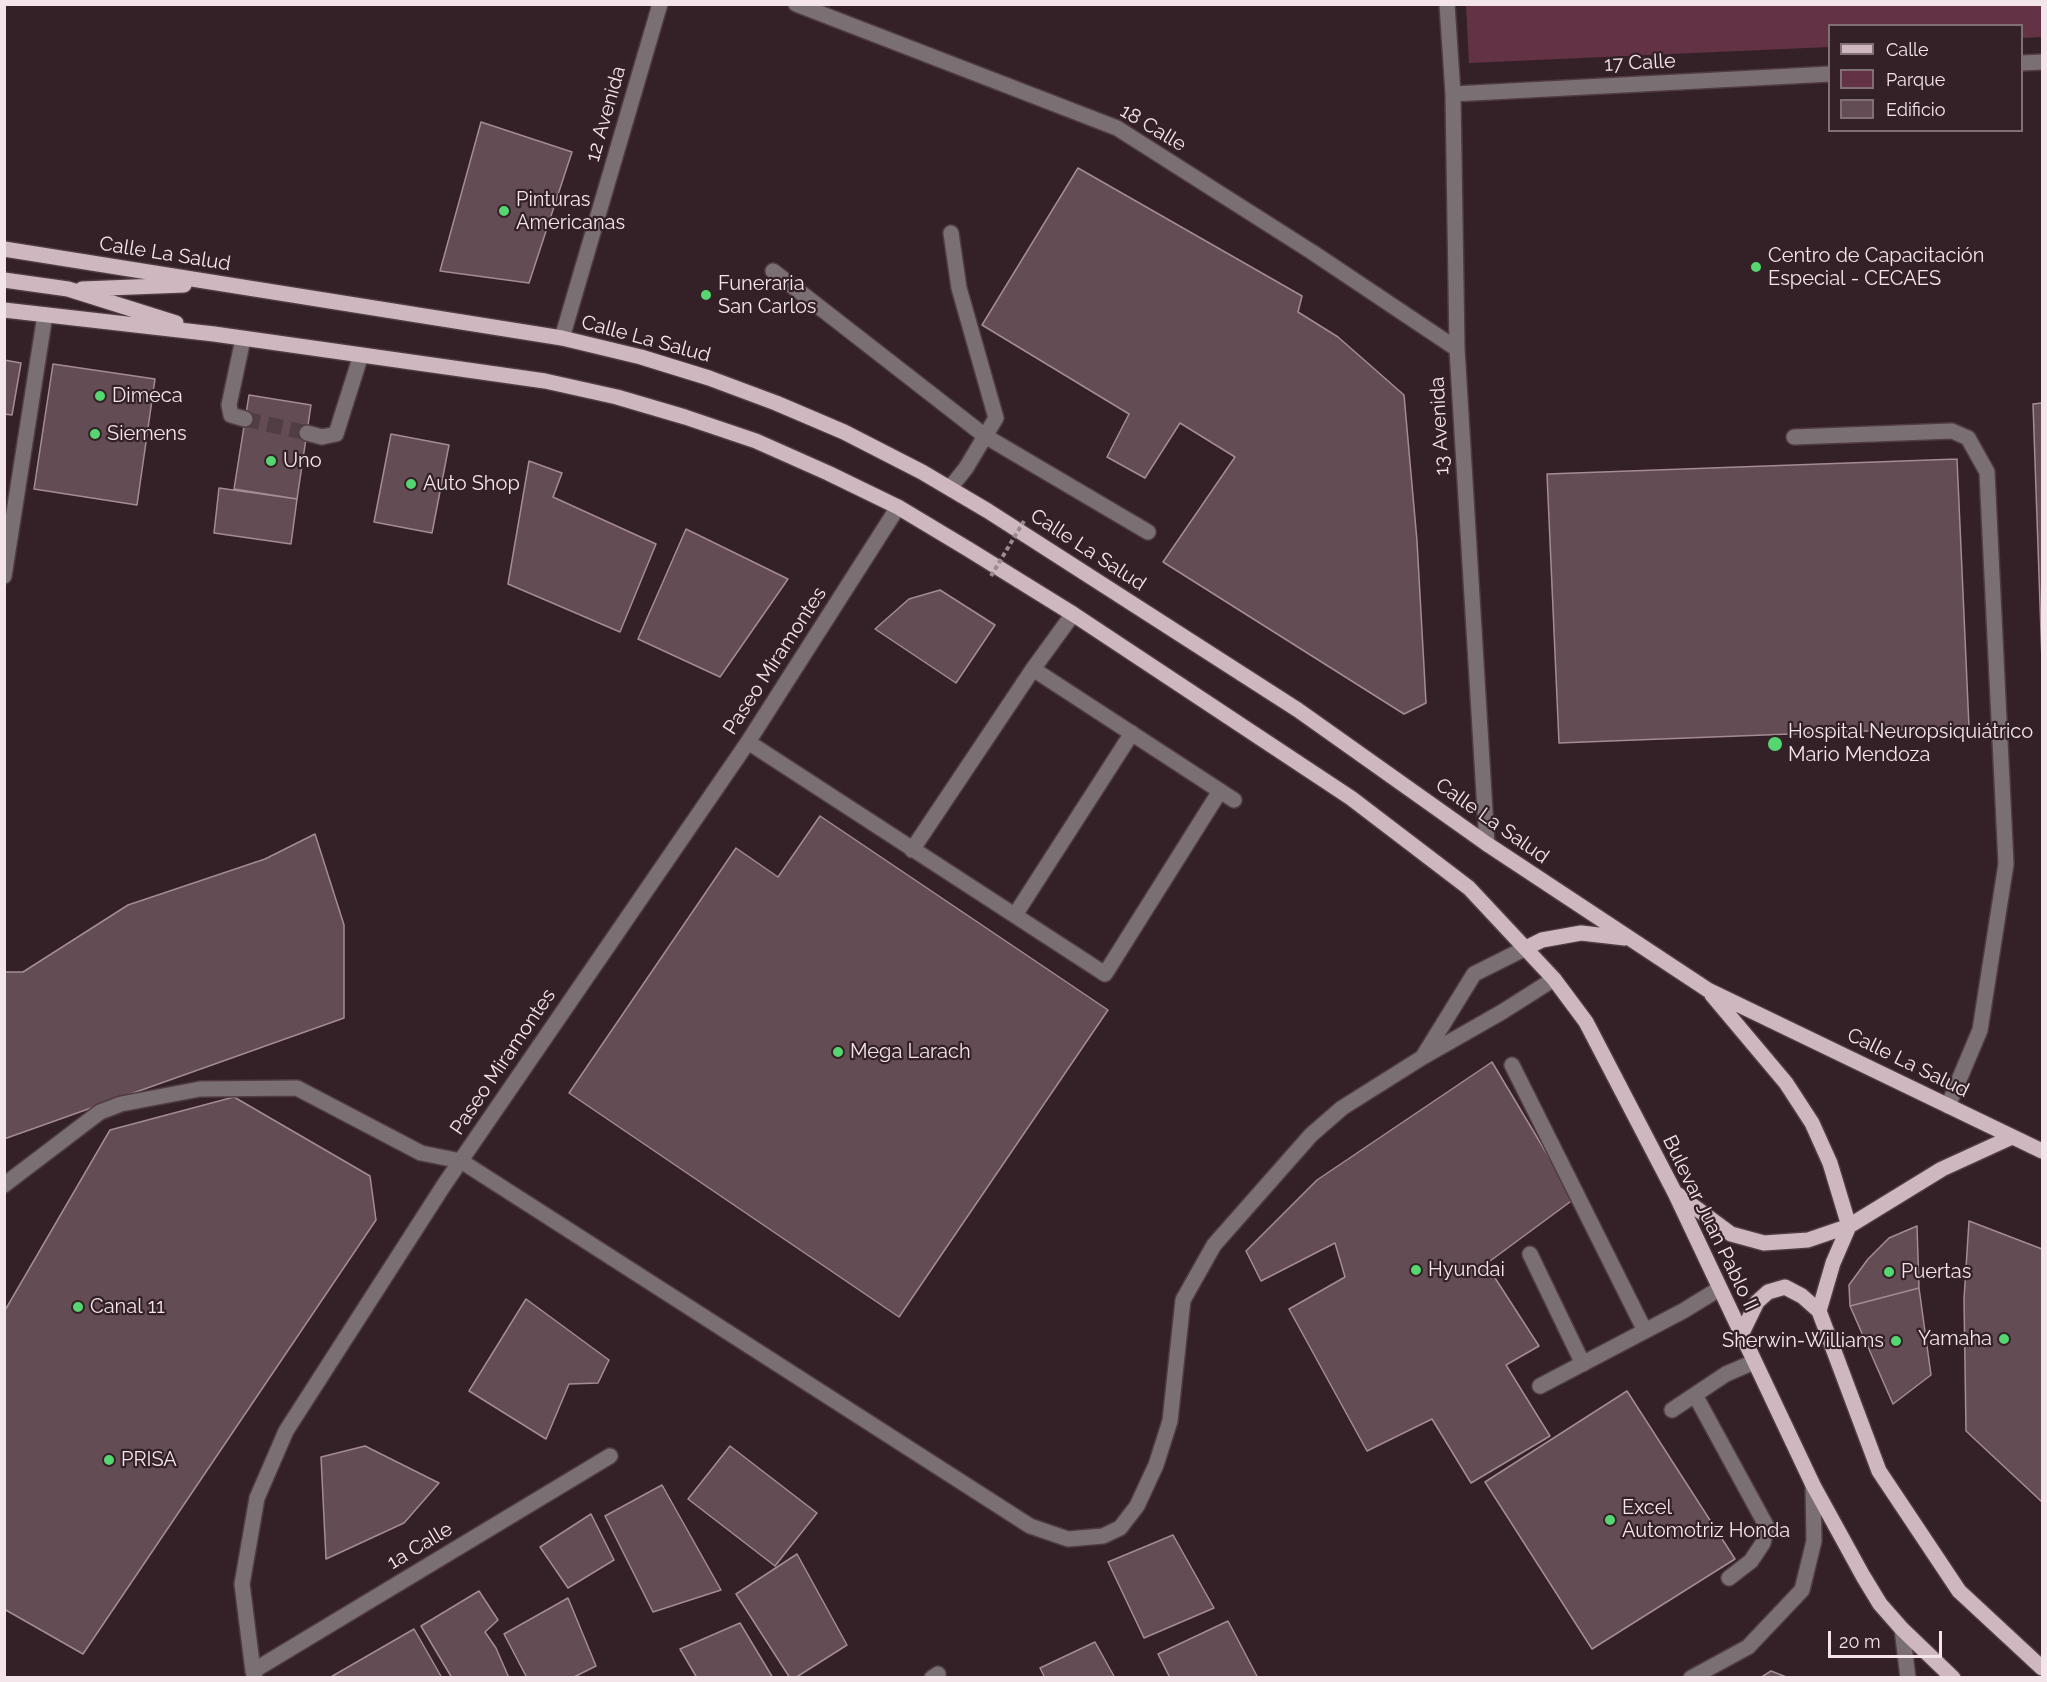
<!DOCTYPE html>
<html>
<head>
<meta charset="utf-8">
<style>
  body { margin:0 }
  #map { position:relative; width:2047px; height:1682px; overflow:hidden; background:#342127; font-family:Raleway,sans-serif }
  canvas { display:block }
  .frame { position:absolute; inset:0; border:6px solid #f3e5e9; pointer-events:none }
  .legend { position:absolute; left:1828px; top:24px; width:195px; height:108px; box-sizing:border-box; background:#342127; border:2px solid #806f75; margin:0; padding:8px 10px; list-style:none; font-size:18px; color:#f3e5e9 }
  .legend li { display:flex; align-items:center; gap:12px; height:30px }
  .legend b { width:30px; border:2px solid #806f75 }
  .scale { position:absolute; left:1828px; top:1631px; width:114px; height:27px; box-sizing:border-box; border:3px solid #f3e5e9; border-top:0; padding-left:8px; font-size:18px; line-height:21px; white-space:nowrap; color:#f3e5e9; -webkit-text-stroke:4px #342127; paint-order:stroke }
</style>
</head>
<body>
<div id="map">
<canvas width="2047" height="1682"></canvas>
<div class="frame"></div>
<ul class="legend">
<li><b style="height:8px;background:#ceb7be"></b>Calle</li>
<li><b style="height:16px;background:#633244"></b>Parque</li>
<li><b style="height:16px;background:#634c53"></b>Edificio</li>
</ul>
<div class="scale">20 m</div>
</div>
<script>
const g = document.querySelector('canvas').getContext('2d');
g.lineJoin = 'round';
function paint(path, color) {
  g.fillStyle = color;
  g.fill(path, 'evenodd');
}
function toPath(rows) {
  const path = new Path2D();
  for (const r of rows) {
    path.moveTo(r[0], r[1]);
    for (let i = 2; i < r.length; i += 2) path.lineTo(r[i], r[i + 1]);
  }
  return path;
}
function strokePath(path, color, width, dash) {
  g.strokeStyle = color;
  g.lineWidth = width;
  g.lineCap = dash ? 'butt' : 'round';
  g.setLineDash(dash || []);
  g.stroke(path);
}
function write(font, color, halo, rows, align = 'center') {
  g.font = font + ' Raleway,sans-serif';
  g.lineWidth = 4.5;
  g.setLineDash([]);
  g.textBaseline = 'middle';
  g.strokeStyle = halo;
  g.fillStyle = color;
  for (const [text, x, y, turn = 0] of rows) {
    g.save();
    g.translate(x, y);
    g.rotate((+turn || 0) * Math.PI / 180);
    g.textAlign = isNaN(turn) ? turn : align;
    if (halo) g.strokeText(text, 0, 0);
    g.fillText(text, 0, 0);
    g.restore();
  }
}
paint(toPath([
  [1466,5,2042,5,2042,37,2022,38,2022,26,1830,26,1829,47,1469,63]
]), '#633244');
const building = toPath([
  [481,122,572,152,529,283,440,271,481,122],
  [1078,168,1302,296,1298,312,1338,337,1404,395,1417,541,1426,703,1404,714,1163,562,1235,457,1180,423,1145,478,1107,457,1129,414,982,325,1078,168],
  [4,360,21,363,12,415,4,414,4,360],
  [53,364,155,379,137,505,34,489,53,364],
  [249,395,311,405,297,499,234,489,249,395],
  [2042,403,2042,661,2033,404,2042,403],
  [391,434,449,445,432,533,374,522,391,434],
  [1957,459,1969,727,1559,743,1547,474,1957,459],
  [529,461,562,473,553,497,656,544,620,632,508,584,529,461],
  [219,488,297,499,291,544,214,533,219,488],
  [686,529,788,579,720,677,638,639,686,529],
  [940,590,995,625,956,683,875,629,909,599,940,590],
  [820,816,1108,1010,899,1317,569,1093,736,848,778,877,820,816],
  [315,834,344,925,344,1018,4,1139,4,972,23,972,128,905,265,859,315,834],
  [1492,1062,1574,1199,1486,1264,1539,1346,1506,1365,1550,1436,1471,1483,1432,1419,1367,1451,1289,1309,1345,1277,1335,1243,1261,1281,1246,1251,1317,1180,1492,1062],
  [234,1097,370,1176,376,1220,83,1654,4,1609,4,1312,110,1130,234,1097],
  [1969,1221,2042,1249,2042,1502,1966,1431,1964,1299,1969,1221],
  [1917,1226,1919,1288,1850,1306,1849,1285,1868,1259,1889,1238,1917,1226],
  [1919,1288,1931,1375,1893,1404,1850,1306,1919,1288],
  [526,1299,609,1360,598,1383,569,1384,546,1439,469,1391,526,1299],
  [1627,1391,1735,1559,1592,1649,1485,1482,1627,1391],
  [365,1446,439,1483,404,1523,326,1559,321,1457,365,1446],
  [730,1446,817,1513,775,1566,688,1499,730,1446],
  [662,1485,721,1590,653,1612,605,1516,662,1485],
  [591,1514,614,1560,568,1588,540,1547,591,1514],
  [1173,1535,1214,1608,1144,1638,1108,1562,1173,1535],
  [797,1554,847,1645,795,1678,790,1678,736,1594,797,1554],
  [479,1591,498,1620,485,1632,496,1648,509,1678,452,1678,421,1626,479,1591],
  [568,1598,596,1666,572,1678,527,1678,504,1634,568,1598],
  [1228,1621,1258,1678,1170,1678,1158,1654,1228,1621],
  [740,1623,773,1678,697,1678,680,1649,740,1623],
  [414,1629,442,1678,329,1678,414,1629],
  [1095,1642,1115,1678,1045,1678,1040,1668,1095,1642],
  [1771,1671,1789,1678,1760,1678,1771,1671]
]);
paint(building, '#634c53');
strokePath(building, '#a58c94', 1.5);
strokePath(toPath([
  [245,419,307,433]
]), '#513e44', 15, [15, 8]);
const minor = toPath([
  [796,4,1117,128,1312,252,1457,349],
  [1447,4,1453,94,1457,349,1487,844],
  [2022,63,2042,62],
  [1453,94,1830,74],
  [773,271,985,436,1148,532],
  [562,338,660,4],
  [243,339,229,405,231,415,245,419],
  [307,433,322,437,336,434,361,355],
  [1794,437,1952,431,1968,438,1987,472,2006,864,1980,1030,1948,1106],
  [950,488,966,468,996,418,959,288,951,233],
  [4,576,45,315],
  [1033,669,1234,800],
  [748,742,1105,974,1220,791],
  [912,850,1033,669,1073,614],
  [1015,915,1132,733],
  [1424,1055,1474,974,1526,948],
  [1512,1065,1645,1331],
  [4,1185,100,1112,121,1104,200,1089,297,1088,421,1153,461,1161,1030,1526,1068,1539,1103,1536,1120,1528,1137,1506,1156,1465,1170,1421,1183,1300,1214,1245,1311,1135,1342,1108,1423,1057,1502,1012,1554,979],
  [1530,1254,1583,1364],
  [1540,1386,1683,1311,1719,1289],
  [1695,1395,1767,1527,1763,1543,1751,1561,1729,1578],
  [1672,1410,1726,1374,1754,1362],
  [1902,1629,1908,1678],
  [253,1671,610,1456],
  [255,1678,253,1671,242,1584,257,1498,286,1431,444,1185,748,742,898,507],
  [932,1678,938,1674],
  [1691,1678,1748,1647,1802,1590,1814,1541,1813,1485]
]);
const major = toPath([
  [4,249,562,338,641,357,709,378,776,403,844,432,922,472,988,511,1298,710,1487,844,1708,990,2042,1151],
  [4,280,68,289,176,323],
  [82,289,184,285],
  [4,310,214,334,545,381,617,397,685,417,756,441,828,473,898,507,968,549,1073,614,1351,798,1469,888,1554,979,1586,1022,1675,1193,1813,1485,1863,1576,1880,1604,1902,1629,1953,1678],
  [1526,948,1542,940,1581,933,1625,938],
  [1712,995,1786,1083,1812,1123,1830,1163,1849,1226,1833,1263,1819,1311,1879,1471,1959,1591,2042,1668],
  [1677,1194,1731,1234,1764,1243,1808,1240,1849,1226,1942,1169,2012,1137],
  [1741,1335,1757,1302,1768,1292,1785,1287,1802,1296,1819,1311]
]);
strokePath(minor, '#4f3c42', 18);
strokePath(major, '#4f3c42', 18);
strokePath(minor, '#7a6f72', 15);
strokePath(major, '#ceb7be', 15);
strokePath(toPath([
  [991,576,1024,521]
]), '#9b8a8f', 4, [4.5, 3]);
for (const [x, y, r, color] of [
  [504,211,6,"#56d671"],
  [1756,267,6,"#56d671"],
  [706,295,6,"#56d671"],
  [100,396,6,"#56d671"],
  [95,434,6,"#56d671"],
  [271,461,6,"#56d671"],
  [411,484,6,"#56d671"],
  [1775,744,8,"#56d671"],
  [838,1052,6,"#56d671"],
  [1416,1270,6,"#56d671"],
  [1889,1272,6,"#56d671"],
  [78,1307,6,"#56d671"],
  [2004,1339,6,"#56d671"],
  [1896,1341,6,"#56d671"],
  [109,1460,6,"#56d671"],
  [1610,1520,6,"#56d671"]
]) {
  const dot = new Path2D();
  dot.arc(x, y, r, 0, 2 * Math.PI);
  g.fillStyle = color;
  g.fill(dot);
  strokePath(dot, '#342127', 2);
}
write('20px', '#f3e5e9', '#342127', [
  ["17 Calle",1640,63,-3],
  ["12 Avenida",606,114,-74],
  ["18 Calle",1153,128,31],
  ["Calle La Salud",165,254,9],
  ["Calle La Salud",646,339,15],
  ["13 Avenida",1440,426,-93],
  ["Calle La Salud",1088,550,33],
  ["Paseo Miramontes",775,661,-57],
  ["Calle La Salud",1492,821,35],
  ["Paseo Miramontes",503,1062,-56],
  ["Calle La Salud",1908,1063,26],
  ["Bulevar Juan Pablo II",1710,1223,64],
  ["1a Calle",420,1546,-31]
]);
write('20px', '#f3e5e9', '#342127', [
  ["Pinturas",516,200],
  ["Americanas",516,223],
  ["Centro de Capacitación",1768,256],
  ["Especial - CECAES",1768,279],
  ["Funeraria",718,284],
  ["San Carlos",718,307],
  ["Dimeca",112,396],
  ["Siemens",107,434],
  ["Uno",283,461],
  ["Auto Shop",423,484],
  ["Hospital Neuropsiquiátrico",1788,732],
  ["Mario Mendoza",1788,755],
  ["Mega Larach",850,1052],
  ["Hyundai",1428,1270],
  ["Puertas",1901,1272],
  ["Canal 11",90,1307],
  ["Yamaha",1992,1339,"right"],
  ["Sherwin-Williams",1884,1341,"right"],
  ["PRISA",121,1460],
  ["Excel",1622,1508],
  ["Automotriz Honda",1622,1531]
], 'left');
</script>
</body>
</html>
